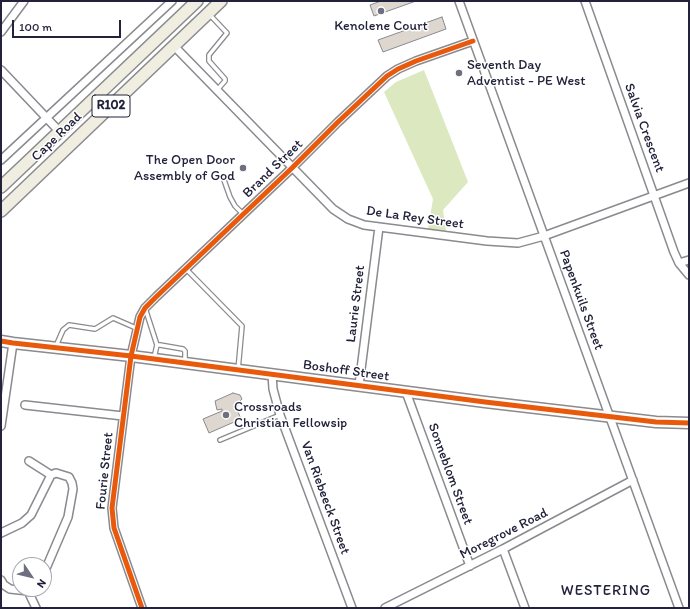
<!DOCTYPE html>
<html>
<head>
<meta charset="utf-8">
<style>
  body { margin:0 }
  #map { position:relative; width:690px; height:609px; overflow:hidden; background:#fff; font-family:Itim,sans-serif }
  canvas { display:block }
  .frame { position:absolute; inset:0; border:2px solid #22223b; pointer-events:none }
  .north { position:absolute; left:12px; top:557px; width:40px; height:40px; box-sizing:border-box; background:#fff; border:1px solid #a7a7b1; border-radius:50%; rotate:125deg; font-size:11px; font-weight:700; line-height:16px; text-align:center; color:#22223b }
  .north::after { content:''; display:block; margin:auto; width:14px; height:18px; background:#6f6f80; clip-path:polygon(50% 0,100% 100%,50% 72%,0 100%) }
  .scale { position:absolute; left:12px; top:20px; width:109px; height:18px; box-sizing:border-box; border:2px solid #22223b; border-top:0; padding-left:5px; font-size:12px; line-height:14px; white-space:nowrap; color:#22223b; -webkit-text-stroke:3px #fff; paint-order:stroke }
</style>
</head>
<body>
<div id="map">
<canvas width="690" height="609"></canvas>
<div class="frame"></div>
<div class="north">N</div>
<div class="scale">100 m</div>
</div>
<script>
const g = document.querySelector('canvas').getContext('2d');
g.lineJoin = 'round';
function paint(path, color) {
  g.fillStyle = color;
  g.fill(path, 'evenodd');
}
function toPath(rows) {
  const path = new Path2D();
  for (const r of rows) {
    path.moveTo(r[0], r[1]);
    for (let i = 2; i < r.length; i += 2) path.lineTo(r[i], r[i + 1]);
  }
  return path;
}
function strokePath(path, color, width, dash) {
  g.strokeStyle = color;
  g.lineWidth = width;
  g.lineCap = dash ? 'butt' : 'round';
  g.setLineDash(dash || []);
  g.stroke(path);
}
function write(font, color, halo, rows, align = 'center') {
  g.font = font + ' Itim,sans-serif';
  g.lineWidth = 3;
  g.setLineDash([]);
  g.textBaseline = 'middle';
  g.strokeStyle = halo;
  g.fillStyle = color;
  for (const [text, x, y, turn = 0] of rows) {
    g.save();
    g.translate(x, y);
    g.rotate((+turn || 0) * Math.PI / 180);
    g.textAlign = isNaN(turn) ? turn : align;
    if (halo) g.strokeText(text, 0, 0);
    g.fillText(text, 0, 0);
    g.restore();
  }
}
paint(toPath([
  [424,70,468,182,443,210,446,231,428,229,433,199,384,92,396,82]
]), '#dbe8c0');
const building = toPath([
  [381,1,416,1,374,16,370,5,381,1],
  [442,17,446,29,383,52,378,40,442,17],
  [233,393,240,395,242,399,237,404,238,406,236,407,241,419,209,433,203,419,222,411,222,409,217,410,215,401,233,393]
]);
paint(building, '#ded7cf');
strokePath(building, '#8a8a8f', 1);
const lane = toPath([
  [209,14,227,33,209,55,209,61,225,79,225,81,217,90],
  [224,180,230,197,235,206,243,214],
  [186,269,242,326,238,370],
  [145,308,157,345],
  [56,346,63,330,69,325,95,329,113,318,136,328],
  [154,358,157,345,160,345,183,349,185,351,185,362],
  [220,440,280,415]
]);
const street = toPath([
  [459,1,679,608],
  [585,1,674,252,679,263,689,275],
  [1,32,24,1],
  [174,46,333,209,348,219,364,225,487,241,518,243,544,236,689,183],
  [1,70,59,131],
  [1,160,172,1],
  [679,263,689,260],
  [272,374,273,389,280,415,352,608],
  [359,385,379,227],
  [406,392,470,566],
  [25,405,123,416],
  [1,426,13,343],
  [29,461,51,475],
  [1,533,22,523,31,515,51,475,56,473,69,477,72,483,73,489,68,517,44,573],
  [503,549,525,608],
  [1,580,4,585,10,589,28,591,31,589],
  [28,591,36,608],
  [142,608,114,528,112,508,131,356,140,317,145,308,156,297,292,168,338,122,387,76,398,69,416,61,473,41],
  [385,608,503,549,633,480]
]);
const secondary = toPath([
  [1,341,13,343,131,356,485,402,656,422,689,423]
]);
const primary = toPath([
  [1,187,197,1],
  [1,211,221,1]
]);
strokePath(lane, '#8a8a8f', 6);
strokePath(street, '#8a8a8f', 10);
strokePath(secondary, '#8a8a8f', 13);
strokePath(primary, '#8a8a8f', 14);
strokePath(lane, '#fff', 3.5);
strokePath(street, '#fff', 7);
strokePath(secondary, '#fff', 10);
strokePath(primary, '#f0ede1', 11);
strokePath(toPath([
  [1,341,13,343,131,356,485,402,656,422,689,423],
  [142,608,114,528,112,508,131,356,140,317,145,308,156,297,292,168,338,122,387,76,398,69,416,61,473,41]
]), '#e8590c', 5);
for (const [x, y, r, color] of [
  [381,11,4,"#6f6f80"],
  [459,73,4,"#6f6f80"],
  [243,168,4,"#6f6f80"],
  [226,415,4,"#6f6f80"]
]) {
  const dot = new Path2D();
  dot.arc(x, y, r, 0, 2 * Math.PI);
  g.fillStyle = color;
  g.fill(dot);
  strokePath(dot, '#fff', 1.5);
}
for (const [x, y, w] of [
  [111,106,38]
]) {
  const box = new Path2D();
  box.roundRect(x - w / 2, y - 11, w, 22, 3);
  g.fillStyle = '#fff';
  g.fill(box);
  strokePath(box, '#22223b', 1);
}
write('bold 13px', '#22223b', null, [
  ["R102",111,106]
]);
write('14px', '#22223b', '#fff', [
  ["Kenolene Court",381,26,"center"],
  ["Seventh Day",467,65],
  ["Adventist - PE West",467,81],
  ["The Open Door",235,160,"right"],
  ["Assembly of God",235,176,"right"],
  ["Crossroads",234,407],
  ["Christian Fellowsip",234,423]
], 'left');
write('14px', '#22223b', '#fff', [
  ["Salvia Crescent",644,128,70],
  ["Cape Road",57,137,-44],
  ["Brand Street",273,169,-44],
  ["De La Rey Street",415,218,8],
  ["Papenkuils Street",581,300,70],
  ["Laurie Street",356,304,-83],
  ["Boshoff Street",346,371,8],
  ["Fourie Street",105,471,-84],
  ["Sonneblom Street",450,474,70],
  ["Van Riebeeck Street",325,498,70],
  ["Moregrove Road",504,534,-27]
]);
g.letterSpacing = '1px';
write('15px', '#22223b', '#fff', [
  ["WESTERING",606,591]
]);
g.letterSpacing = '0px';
</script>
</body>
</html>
